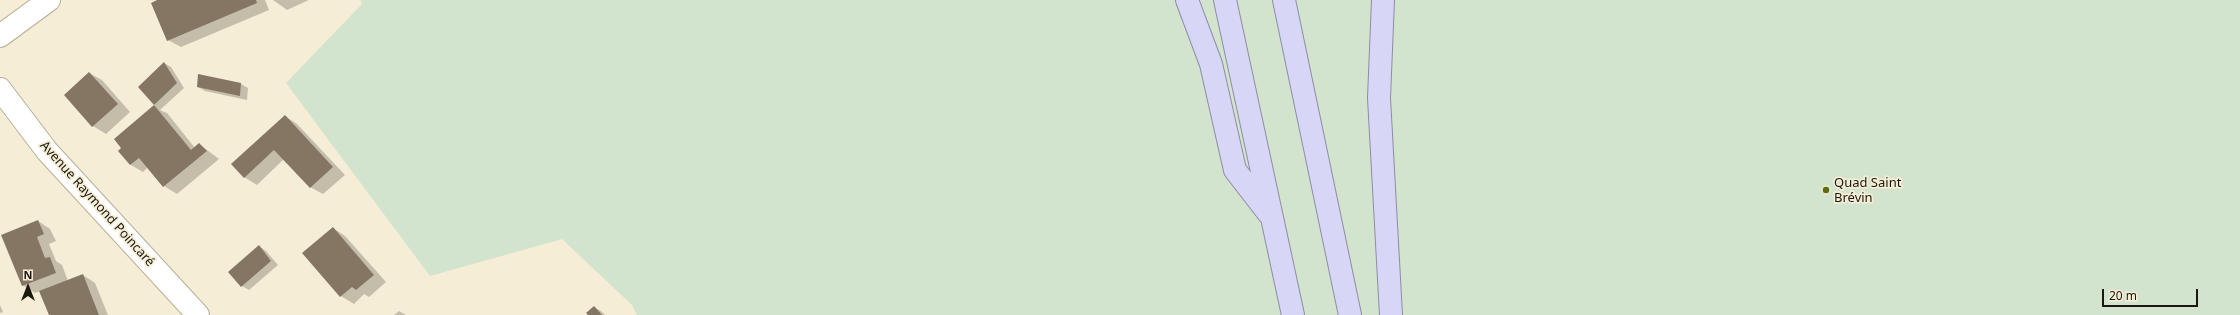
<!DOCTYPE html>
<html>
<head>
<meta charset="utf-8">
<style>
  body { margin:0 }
  #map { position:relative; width:2240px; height:315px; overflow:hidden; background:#f5edd5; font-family:"Noto Sans",sans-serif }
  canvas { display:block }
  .north { position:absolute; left:8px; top:267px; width:40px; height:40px; -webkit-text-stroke:3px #f5edd5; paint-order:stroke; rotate:0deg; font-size:11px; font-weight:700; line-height:16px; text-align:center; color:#1b180f }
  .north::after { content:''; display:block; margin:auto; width:14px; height:18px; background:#1b180f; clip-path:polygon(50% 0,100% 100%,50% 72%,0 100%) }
  .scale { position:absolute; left:2102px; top:289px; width:96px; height:18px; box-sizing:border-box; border:2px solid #1b180f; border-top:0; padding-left:5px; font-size:12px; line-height:14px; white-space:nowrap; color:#1b180f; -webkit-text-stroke:3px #f5edd5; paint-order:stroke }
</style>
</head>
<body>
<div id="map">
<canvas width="2240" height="315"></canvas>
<div class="north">N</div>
<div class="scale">20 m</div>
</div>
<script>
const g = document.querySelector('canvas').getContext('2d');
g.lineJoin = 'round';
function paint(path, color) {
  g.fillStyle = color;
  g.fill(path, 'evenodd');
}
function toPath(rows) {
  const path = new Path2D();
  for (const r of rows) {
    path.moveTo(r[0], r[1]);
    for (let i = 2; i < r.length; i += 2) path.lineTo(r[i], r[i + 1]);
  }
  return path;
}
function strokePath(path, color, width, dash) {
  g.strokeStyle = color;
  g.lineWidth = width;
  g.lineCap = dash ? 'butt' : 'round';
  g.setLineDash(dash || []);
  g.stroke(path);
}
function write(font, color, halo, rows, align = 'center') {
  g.font = font + ' "Noto Sans",sans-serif';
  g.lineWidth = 3.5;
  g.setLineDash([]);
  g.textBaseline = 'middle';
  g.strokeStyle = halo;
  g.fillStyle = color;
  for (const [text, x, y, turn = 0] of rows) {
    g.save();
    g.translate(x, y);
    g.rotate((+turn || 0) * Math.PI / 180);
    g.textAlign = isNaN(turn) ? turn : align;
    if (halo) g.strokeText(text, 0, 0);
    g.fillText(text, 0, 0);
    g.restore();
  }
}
paint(toPath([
  [360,0,2240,0,2240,315,637,315,632,305,562,239,430,276,286,83,362,4]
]), '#d2e3ce');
paint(toPath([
  [160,0,265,0,269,10,181,47,168,40],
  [273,0,309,0,287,10],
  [164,63,171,67,184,88,160,110,167,113,195,148,199,144,219,159,177,194,164,186,148,167,143,172,131,165,120,151,122,149,115,140,155,105,139,87],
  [89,73,102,80,130,112,106,134,93,126,65,95],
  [241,84,248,88,247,100,205,91,198,87],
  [285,116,297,124,345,175,323,194,310,187,284,159,257,185,244,177],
  [38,221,50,229,56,241,49,244,56,261,62,265,68,281,83,275,95,283,108,315,50,315,40,291,35,293,22,285],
  [333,228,345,236,386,282,369,297,364,294,354,304,341,296,303,253],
  [259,246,266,251,278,265,249,290,242,286],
  [0,305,3,312,0,313],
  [594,307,601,311,605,315,589,315],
  [399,311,406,315,394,315]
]), '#0003');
paint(toPath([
  [157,0,256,0,257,3,167,41,151,3],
  [164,62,177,83,154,105,138,87],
  [89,72,118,104,92,127,64,95],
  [198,74,241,83,240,96,197,87],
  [154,105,191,150,199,143,207,151,163,187,139,158,130,165,118,151,121,148,114,139],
  [285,115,333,167,310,188,274,150,244,178,231,164],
  [38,220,44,234,37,237,45,258,50,257,56,273,22,286,1,235],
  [333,227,374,275,356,290,352,287,340,297,302,253],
  [259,245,271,261,241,287,228,272],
  [83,274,99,315,49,315,39,291],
  [594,306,602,315,588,315,586,313]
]), '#857664');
const minor = toPath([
  [0,36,49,0]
]);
const tertiary = toPath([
  [0,89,47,151,198,315]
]);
const trunk = toPath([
  [1187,0,1211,64,1235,170,1269,214],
  [1225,0,1293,315],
  [1284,0,1350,315],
  [1383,0,1379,98,1391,315]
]);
strokePath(minor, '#b7af98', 24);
strokePath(tertiary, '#b7af98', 24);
strokePath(trunk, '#8f8da4', 24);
strokePath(minor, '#fff', 22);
strokePath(tertiary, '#fff', 22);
strokePath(trunk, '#d8d6f6', 22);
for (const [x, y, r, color] of [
  [1826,190,4,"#5f6b13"]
]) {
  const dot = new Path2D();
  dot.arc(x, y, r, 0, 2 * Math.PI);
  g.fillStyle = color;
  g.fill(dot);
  strokePath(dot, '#f5edd5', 1.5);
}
write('13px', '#1b180f', '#f5edd5', [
  ["Quad Saint",1834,183],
  ["Brévin",1834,198]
], 'left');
write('13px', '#1b180f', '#f5edd5', [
  ["Avenue Raymond Poincaré",97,204,48]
]);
</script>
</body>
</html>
